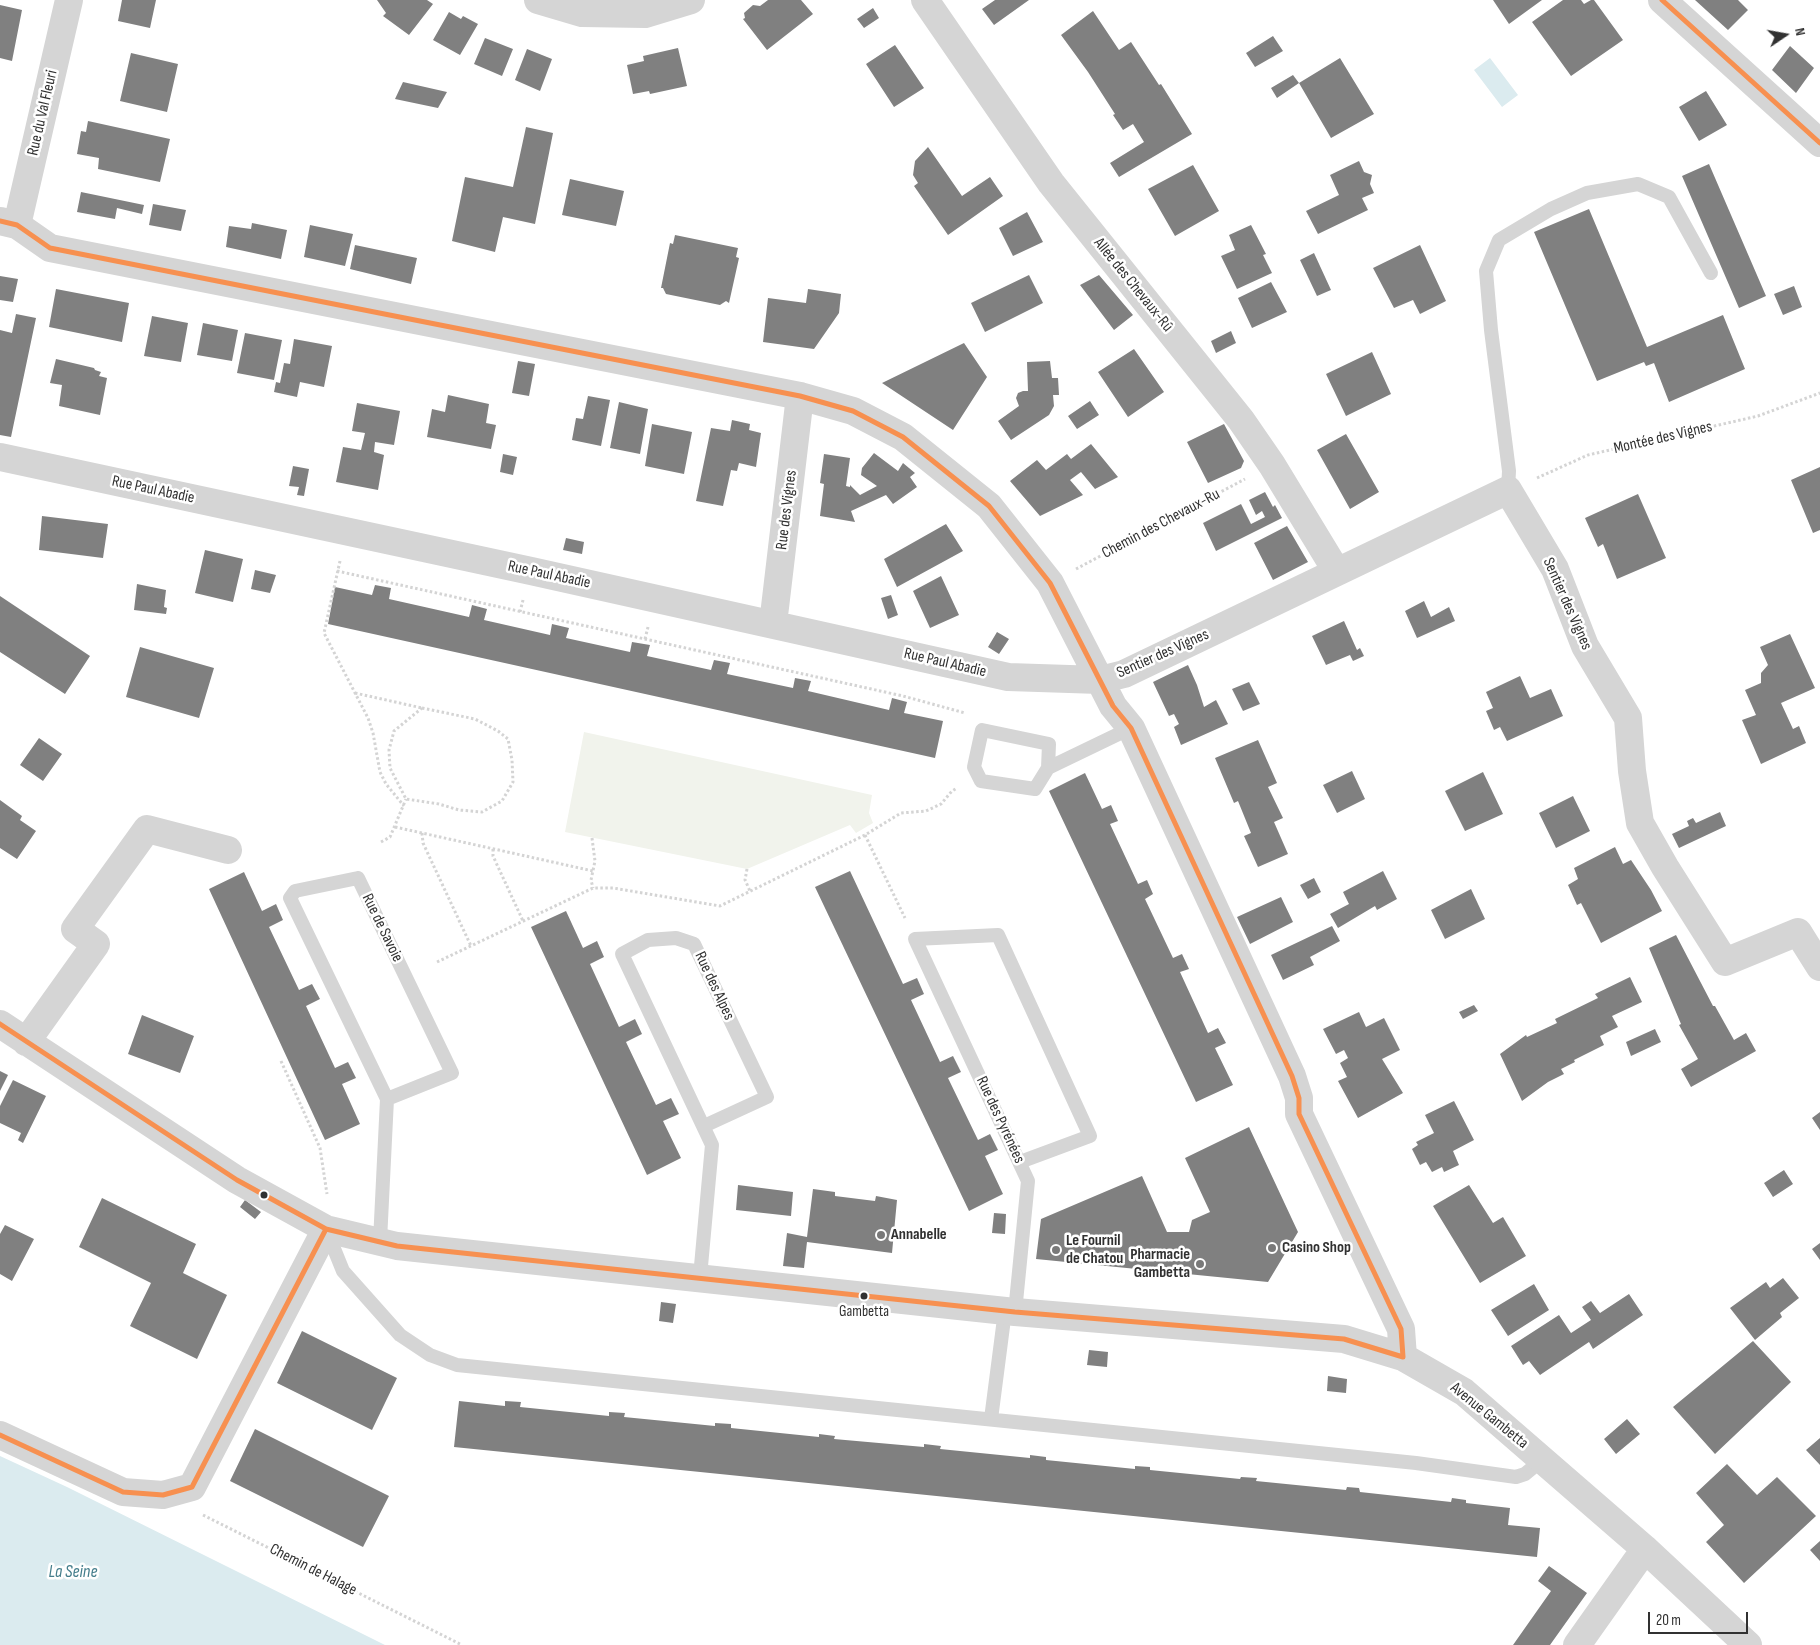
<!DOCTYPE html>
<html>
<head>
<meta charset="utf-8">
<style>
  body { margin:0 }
  #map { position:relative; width:1820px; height:1645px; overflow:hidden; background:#fff; font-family:"Sofia Sans Condensed",sans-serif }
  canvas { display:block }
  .north { position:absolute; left:1760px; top:10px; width:50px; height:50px; -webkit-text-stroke:4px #fff; paint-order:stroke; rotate:78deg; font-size:14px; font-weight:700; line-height:20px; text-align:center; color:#313131 }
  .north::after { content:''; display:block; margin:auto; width:18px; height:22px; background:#313131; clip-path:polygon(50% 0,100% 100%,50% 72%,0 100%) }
  .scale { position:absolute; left:1648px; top:1612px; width:100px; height:22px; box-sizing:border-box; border:2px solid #313131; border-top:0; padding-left:6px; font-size:15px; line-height:18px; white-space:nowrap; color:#313131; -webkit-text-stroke:4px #fff; paint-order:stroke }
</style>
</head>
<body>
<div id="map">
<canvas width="1820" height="1645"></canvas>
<div class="north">N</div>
<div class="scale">20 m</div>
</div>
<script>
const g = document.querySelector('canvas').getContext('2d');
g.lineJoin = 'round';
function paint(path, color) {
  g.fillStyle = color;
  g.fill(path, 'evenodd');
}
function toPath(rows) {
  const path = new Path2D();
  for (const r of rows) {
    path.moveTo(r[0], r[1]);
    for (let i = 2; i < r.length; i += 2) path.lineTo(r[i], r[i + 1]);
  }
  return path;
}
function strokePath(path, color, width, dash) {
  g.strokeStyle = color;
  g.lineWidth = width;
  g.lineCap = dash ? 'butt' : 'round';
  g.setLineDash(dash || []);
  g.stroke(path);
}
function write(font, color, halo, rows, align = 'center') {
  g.font = font + ' "Sofia Sans Condensed",sans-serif';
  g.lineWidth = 5;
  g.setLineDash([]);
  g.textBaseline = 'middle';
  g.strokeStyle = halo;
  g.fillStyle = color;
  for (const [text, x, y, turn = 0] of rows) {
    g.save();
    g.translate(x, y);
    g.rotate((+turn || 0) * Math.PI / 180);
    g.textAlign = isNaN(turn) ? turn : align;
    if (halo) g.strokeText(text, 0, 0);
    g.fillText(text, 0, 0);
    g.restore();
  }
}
paint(toPath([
  [584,732,872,795,869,813,873,823,856,833,850,825,747,869,565,832]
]), '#f1f3ec');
paint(toPath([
  [1490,58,1518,95,1502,107,1474,70],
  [0,1456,67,1487,385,1645,0,1645]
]), '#dbebef');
paint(toPath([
  [122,0,156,0,150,28,118,21],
  [377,0,427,0,433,4,409,35,383,16,386,13],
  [768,0,801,0,813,14,767,50,743,19,745,18,744,13,753,5,760,6],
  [995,0,1029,0,994,25,982,9],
  [1493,0,1542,0,1509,24],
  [1563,0,1581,0,1584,4,1591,0,1594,0,1623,40,1571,76,1532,22],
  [1695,0,1738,0,1748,10,1728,30],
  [0,5,22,10,12,61,0,58],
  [873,8,879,18,864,28,857,19],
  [1093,11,1119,50,1131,42,1159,85,1161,84,1192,134,1119,177,1110,163,1144,142,1133,124,1123,130,1113,115,1115,114,1088,72,1061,35],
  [449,12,461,19,463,16,478,24,460,55,433,40],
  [1273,36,1283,51,1255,67,1246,53],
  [485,38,513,49,502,76,474,64],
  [895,45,924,88,894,107,866,64],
  [1790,46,1814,68,1796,93,1772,70],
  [678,48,687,86,650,94,649,91,633,94,627,65,644,61,643,56],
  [527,49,552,59,540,91,515,80],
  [131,53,178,64,167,112,120,101],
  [1340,58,1374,114,1331,138,1299,83,1277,98,1271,88,1293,75,1299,83],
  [403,82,447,92,438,108,395,99],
  [1706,91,1727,125,1699,141,1679,107],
  [88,121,170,139,160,182,98,169,99,158,77,154,81,131,86,132],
  [526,127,553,133,535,224,503,217,495,252,452,241,465,177,513,187],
  [928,147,962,196,990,177,1003,196,948,235,914,186,918,183,913,175,915,161],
  [1359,161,1364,172,1372,175,1370,184,1374,193,1362,198,1368,210,1318,234,1306,211,1339,195,1330,175],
  [1709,164,1766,296,1739,308,1682,176],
  [1193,165,1219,211,1175,236,1148,189],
  [570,179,624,191,616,226,562,215],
  [81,192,144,205,142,214,117,208,115,219,77,212],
  [153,204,186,210,181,231,149,225],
  [1589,209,1647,347,1723,315,1745,369,1669,402,1654,363,1646,366,1644,362,1597,381,1534,232],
  [1027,212,1043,242,1013,256,999,228],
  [252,223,287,230,281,259,226,247,229,226,251,229],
  [310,225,353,234,345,266,304,257],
  [1251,225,1266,254,1263,255,1272,273,1237,289,1221,256,1235,250,1229,235],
  [675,235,738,248,736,257,739,258,729,303,726,301,720,305,666,294,663,288,661,288,670,243,673,244],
  [355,245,417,258,411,284,350,269],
  [1420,245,1446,301,1420,314,1413,300,1394,308,1373,268],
  [1314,253,1331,290,1317,296,1300,260],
  [1029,275,1043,303,985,332,971,303],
  [1099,275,1133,315,1114,330,1080,285],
  [0,276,18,279,13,302,0,300],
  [1271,282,1287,312,1252,328,1238,298],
  [1794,286,1802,307,1783,315,1774,294],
  [56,289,129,303,122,342,49,327],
  [808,289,841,294,839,313,814,349,763,342,768,298,806,303],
  [16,314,36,318,11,437,0,435,0,330,12,333],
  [152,316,188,323,181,362,144,356],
  [203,323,238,330,232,361,197,355],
  [1231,331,1236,343,1216,353,1211,341],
  [245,333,282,340,274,380,237,373],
  [294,339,332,346,324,387,300,382,297,397,274,392,276,382,280,383,284,363,290,364],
  [964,343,987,377,953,430,882,383],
  [1134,349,1164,392,1128,417,1098,372],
  [1372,352,1391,394,1346,416,1326,374],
  [56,359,94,368,95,370,101,372,99,376,107,378,100,415,59,406,62,385,50,383],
  [518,361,535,364,529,396,512,393],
  [1050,361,1052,378,1058,378,1059,395,1053,395,1054,406,1049,415,1011,440,998,421,1019,406,1016,398,1018,393,1023,391,1028,391,1027,362],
  [448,395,489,404,486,423,496,425,491,449,427,437,432,409,445,412],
  [588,396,610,400,601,446,572,440,576,418,583,419],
  [1090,401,1099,415,1077,429,1068,416],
  [619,402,648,409,640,454,610,448],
  [357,403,400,411,394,445,375,442,374,452,384,455,378,490,336,482,343,447,361,450,365,433,352,431],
  [732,420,750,424,749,430,761,433,756,467,739,463,737,471,731,470,723,506,696,501,711,428,730,431],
  [652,424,692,432,684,474,645,466],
  [1224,424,1244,461,1241,468,1208,483,1187,442],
  [1346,434,1379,492,1350,509,1317,450],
  [1091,444,1118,477,1095,489,1081,472,1070,480,1083,495,1040,516,1010,481,1037,460,1046,470,1067,454,1071,459],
  [874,453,898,471,903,463,915,473,910,477,917,487,893,504,886,495,851,511,855,522,820,516,824,484,820,483,824,454,850,458,846,486,850,487,850,485,860,495,877,486,861,475,862,468],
  [503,454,517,457,513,475,500,472],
  [293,466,309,469,304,496,297,495,299,487,289,486],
  [1820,467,1820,530,1813,533,1791,480],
  [1265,492,1273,507,1275,505,1282,518,1216,551,1203,523,1241,504,1251,524,1265,517,1262,511,1256,515,1249,500],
  [1638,494,1666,558,1617,579,1603,544,1598,547,1585,518],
  [42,516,108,524,103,558,39,550],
  [946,524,963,551,897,587,884,559],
  [1287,526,1308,562,1273,580,1254,543],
  [566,538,584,542,582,554,563,550],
  [205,550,243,559,233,602,195,593],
  [255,570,276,575,270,593,251,589],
  [941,576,959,615,930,628,913,591],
  [137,584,166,590,164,607,167,608,166,614,134,610],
  [375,585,391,588,389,599,469,617,472,605,487,609,484,620,550,635,552,624,569,628,566,638,630,652,632,642,650,645,647,656,711,670,714,660,730,663,727,674,793,688,795,678,811,681,808,691,889,710,892,698,907,702,904,713,943,721,935,758,328,624,335,587,372,595],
  [891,595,898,615,888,619,881,598],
  [0,596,90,656,65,694,0,652],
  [1424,601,1431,617,1449,607,1455,621,1417,638,1405,611],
  [1344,621,1357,650,1360,648,1364,656,1353,661,1350,655,1326,665,1312,636],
  [997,632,1009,639,999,654,988,647],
  [1790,634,1815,688,1781,703,1793,729,1799,726,1806,743,1761,764,1742,720,1756,715,1745,690,1761,683,1761,673,1768,665,1760,647],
  [140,647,214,668,199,718,126,697],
  [1188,665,1197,685,1204,707,1216,700,1228,724,1181,745,1174,727,1179,724,1174,714,1169,716,1153,682],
  [1520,676,1530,698,1551,689,1563,716,1507,741,1500,727,1494,730,1486,711,1493,708,1486,692],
  [1249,682,1260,704,1243,711,1232,689],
  [39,738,62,754,43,781,20,765],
  [1258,740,1277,783,1268,787,1283,818,1274,822,1288,854,1258,867,1244,836,1251,833,1238,801,1234,803,1215,758],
  [1352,771,1365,799,1337,813,1323,785],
  [1483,772,1503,814,1465,831,1445,791],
  [1085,773,1102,809,1111,805,1118,821,1110,824,1138,884,1147,880,1153,894,1145,899,1173,958,1182,954,1189,969,1180,972,1208,1033,1218,1028,1226,1043,1215,1048,1233,1085,1196,1102,1049,791],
  [1573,796,1590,831,1556,848,1539,813],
  [0,800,22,816,20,820,36,831,17,859,0,848],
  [1720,812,1726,826,1679,848,1672,834,1689,826,1687,821,1693,818,1696,823],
  [1615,847,1623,864,1631,860,1651,890,1662,911,1601,943,1581,903,1577,905,1568,885,1578,879,1574,868],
  [850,871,903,984,917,978,924,994,911,1000,940,1062,953,1056,961,1072,948,1078,978,1140,990,1134,998,1150,985,1156,1003,1194,969,1211,815,887],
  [1383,871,1397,899,1377,910,1375,906,1338,928,1330,914,1349,904,1343,892],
  [244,872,262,911,276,904,283,920,269,927,299,990,312,984,320,999,306,1006,335,1068,348,1062,356,1078,342,1084,360,1124,325,1140,209,889],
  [1314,878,1321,892,1308,899,1300,885],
  [1471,889,1485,919,1445,939,1431,910],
  [1281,897,1293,922,1250,944,1237,917],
  [566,911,583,948,597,941,604,957,590,964,619,1027,635,1019,642,1034,626,1042,656,1105,671,1098,679,1114,663,1121,681,1158,647,1175,531,927],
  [1332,926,1340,941,1310,957,1314,965,1283,980,1271,955],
  [1676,935,1713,1006,1715,1006,1734,1040,1746,1033,1756,1051,1691,1087,1681,1069,1698,1059,1679,1025,1681,1024,1649,948],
  [1630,977,1642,1002,1612,1016,1618,1027,1600,1036,1604,1045,1574,1060,1575,1062,1561,1069,1564,1074,1548,1082,1522,1101,1500,1054,1526,1035,1527,1037,1557,1023,1555,1019,1598,998,1595,994],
  [1474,1005,1478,1011,1463,1019,1459,1012],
  [1359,1012,1366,1027,1384,1018,1400,1050,1382,1059,1403,1093,1358,1118,1338,1081,1347,1077,1340,1063,1348,1058,1344,1050,1336,1054,1323,1029],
  [142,1015,194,1036,180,1073,128,1054],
  [1655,1029,1661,1042,1631,1056,1626,1042],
  [0,1071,8,1075,0,1091],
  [13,1080,46,1096,23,1143,18,1140,21,1133,0,1123,0,1106],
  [1454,1101,1474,1140,1453,1151,1459,1165,1444,1172,1442,1167,1432,1172,1426,1162,1420,1165,1412,1149,1418,1145,1416,1142,1434,1133,1425,1115],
  [1820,1112,1820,1130,1812,1118],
  [1249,1127,1298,1232,1268,1282,1036,1259,1041,1219,1142,1176,1167,1232,1189,1232,1192,1220,1210,1212,1185,1158],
  [1784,1170,1793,1184,1773,1197,1764,1183],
  [738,1185,793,1192,791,1216,736,1210],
  [1469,1185,1493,1223,1503,1217,1526,1256,1480,1283,1433,1206],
  [813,1189,835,1192,835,1196,875,1201,876,1196,897,1200,892,1253,807,1242,804,1268,783,1266,787,1233,807,1237],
  [102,1198,196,1244,183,1273,227,1295,197,1359,130,1326,151,1283,79,1247],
  [245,1200,261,1212,255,1219,240,1207],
  [994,1213,1006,1214,1005,1234,992,1233],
  [5,1225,34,1239,12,1281,0,1274,0,1234],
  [1820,1243,1820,1260,1812,1249],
  [1783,1278,1799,1298,1780,1313,1782,1317,1755,1340,1730,1308,1766,1282,1770,1288],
  [1534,1284,1549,1310,1508,1336,1491,1310],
  [1629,1294,1643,1315,1593,1349,1589,1342,1540,1375,1529,1361,1523,1365,1511,1346,1559,1315,1571,1333,1591,1320,1582,1307,1591,1301,1600,1313],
  [661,1302,676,1304,673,1323,659,1321],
  [302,1331,397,1378,372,1430,277,1383],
  [1753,1341,1791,1382,1715,1454,1673,1407],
  [1089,1350,1108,1352,1107,1367,1087,1365],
  [1328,1376,1347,1379,1346,1393,1327,1391],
  [459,1401,505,1406,505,1401,521,1402,520,1407,609,1416,609,1412,625,1413,624,1417,715,1426,715,1423,731,1424,731,1428,819,1437,819,1434,835,1436,834,1439,924,1447,924,1444,941,1446,940,1449,1030,1458,1030,1455,1046,1457,1046,1460,1135,1469,1135,1466,1150,1467,1150,1470,1240,1479,1241,1477,1257,1478,1256,1481,1346,1490,1347,1487,1359,1488,1360,1492,1451,1502,1452,1498,1466,1500,1466,1503,1510,1508,1508,1525,1540,1528,1537,1557,454,1447],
  [1627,1419,1640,1434,1616,1454,1604,1439],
  [255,1429,389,1496,363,1547,230,1481],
  [1820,1438,1820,1465,1806,1450],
  [1727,1464,1757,1495,1777,1477,1816,1516,1744,1583,1706,1542,1724,1525,1696,1493],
  [1820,1541,1820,1561,1810,1550],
  [1549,1566,1587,1593,1550,1645,1513,1645,1551,1591,1538,1581]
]), '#808080');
strokePath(toPath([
  [1537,478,1588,455,1758,416,1820,393],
  [340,561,324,633,368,718,373,733,380,772,386,784,404,806],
  [1076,569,1245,479],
  [337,571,903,696,965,713],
  [520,612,523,600],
  [645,639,648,627],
  [355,693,422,708],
  [422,708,475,719,498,731,508,739,512,760,513,782,502,801,482,812,459,810,439,804,406,799,390,768,389,750,394,731,422,708],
  [395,827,593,871],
  [422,833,423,843,471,946],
  [865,835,905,918],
  [592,838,595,861,591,880,593,888],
  [381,842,390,837,406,799],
  [493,849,493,856,523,921],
  [747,869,745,880,750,891],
  [437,962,593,888,613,888,720,906,865,835,901,813,926,811,941,804,952,791,957,788],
  [281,1061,320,1148,327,1194],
  [203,1515,462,1645]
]), '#d4d4d4', 3, [2.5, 2.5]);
strokePath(toPath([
  [1508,490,1509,471,1491,330,1486,271,1499,240,1551,209,1587,193,1638,184,1669,197,1711,273],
  [1048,768,1049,744,982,730,974,767,981,781,1035,789,1048,768,1131,728],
  [358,878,452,1073,387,1099,290,898,295,891,358,878],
  [326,1229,343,1271,400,1335,430,1355,457,1365,1416,1463,1516,1477,1525,1474,1542,1460],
  [380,1241,387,1099],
  [700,1277,712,1145,622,954,648,940,676,938,694,944,767,1097,704,1126],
  [1015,1312,1028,1181,915,939,998,935,1090,1136,1020,1162],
  [991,1419,1005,1311]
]), '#d5d5d5', 14);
strokePath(toPath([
  [538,0,582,13,645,14,691,0],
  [925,0,1051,183,1241,420,1272,465,1337,572],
  [0,221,17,225,50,248,800,396,853,411,903,437,989,506,1050,583,1113,706,1131,728,1292,1076,1299,1098,1299,1114,1401,1329,1403,1357],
  [17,225,69,0],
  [0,457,531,571,1008,677,1100,680,1124,674,1508,490,1555,569,1585,646,1628,718,1632,771,1640,823,1665,867,1725,962,1798,932,1820,967],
  [773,624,800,396],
  [0,1024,237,1180,326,1229,397,1246,1015,1312,1344,1339,1403,1357,1464,1392,1645,1549,1748,1645],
  [26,1042,96,944,75,929,147,829,228,850],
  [0,1435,123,1492,163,1495,192,1487,326,1229],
  [1577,1645,1645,1549]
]), '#d5d5d5', 28);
strokePath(toPath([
  [1662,0,1820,143]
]), '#d5d5d5', 28);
strokePath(toPath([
  [1662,0,1820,143],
  [0,221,17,225,50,248,800,396,853,411,903,437,989,506,1050,583,1113,706,1131,728,1292,1076,1299,1098,1299,1114,1401,1329,1403,1357,1344,1339,1015,1312,397,1246,326,1229,237,1180,0,1024],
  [0,1435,123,1492,163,1495,192,1487,326,1229]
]), '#f79050', 5);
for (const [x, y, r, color] of [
  [264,1195,4.5,"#313131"],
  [881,1235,5,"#797979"],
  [1272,1248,5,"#797979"],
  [1056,1250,5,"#797979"],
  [1200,1264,5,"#797979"],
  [864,1296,4.5,"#313131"]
]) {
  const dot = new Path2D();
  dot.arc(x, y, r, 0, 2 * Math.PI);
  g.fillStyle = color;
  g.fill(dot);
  strokePath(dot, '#fff', 2);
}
write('15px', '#313131', '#fff', [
  ["Gambetta",864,1312]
]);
write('16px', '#313131', '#fff', [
  ["Rue du Val Fleuri",43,113,-77],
  ["Allée des Chevaux-Rû",1133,285,51],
  ["Montée des Vignes",1663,438,-13],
  ["Rue Paul Abadie",153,490,12],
  ["Rue des Vignes",787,510,-83],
  ["Chemin des Chevaux-Ru",1161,524,-28],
  ["Rue Paul Abadie",549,575,12],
  ["Sentier des Vignes",1567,604,66],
  ["Sentier des Vignes",1163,654,-24],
  ["Rue Paul Abadie",945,663,13],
  ["Rue de Savoie",382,928,64],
  ["Rue des Alpes",714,986,65],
  ["Rue des Pyrénées",1000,1120,65],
  ["Avenue Gambetta",1489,1416,39],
  ["Chemin de Halage",313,1570,27]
]);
write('bold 16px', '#313131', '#fff', [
  ["Annabelle",891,1235],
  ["Le Fournil",1066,1241],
  ["de Chatou",1066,1259],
  ["Casino Shop",1282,1248],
  ["Pharmacie",1190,1255,"right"],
  ["Gambetta",1190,1273,"right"]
], 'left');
write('italic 18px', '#457e8c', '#fff', [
  ["La Seine",73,1572]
]);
</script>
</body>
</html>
